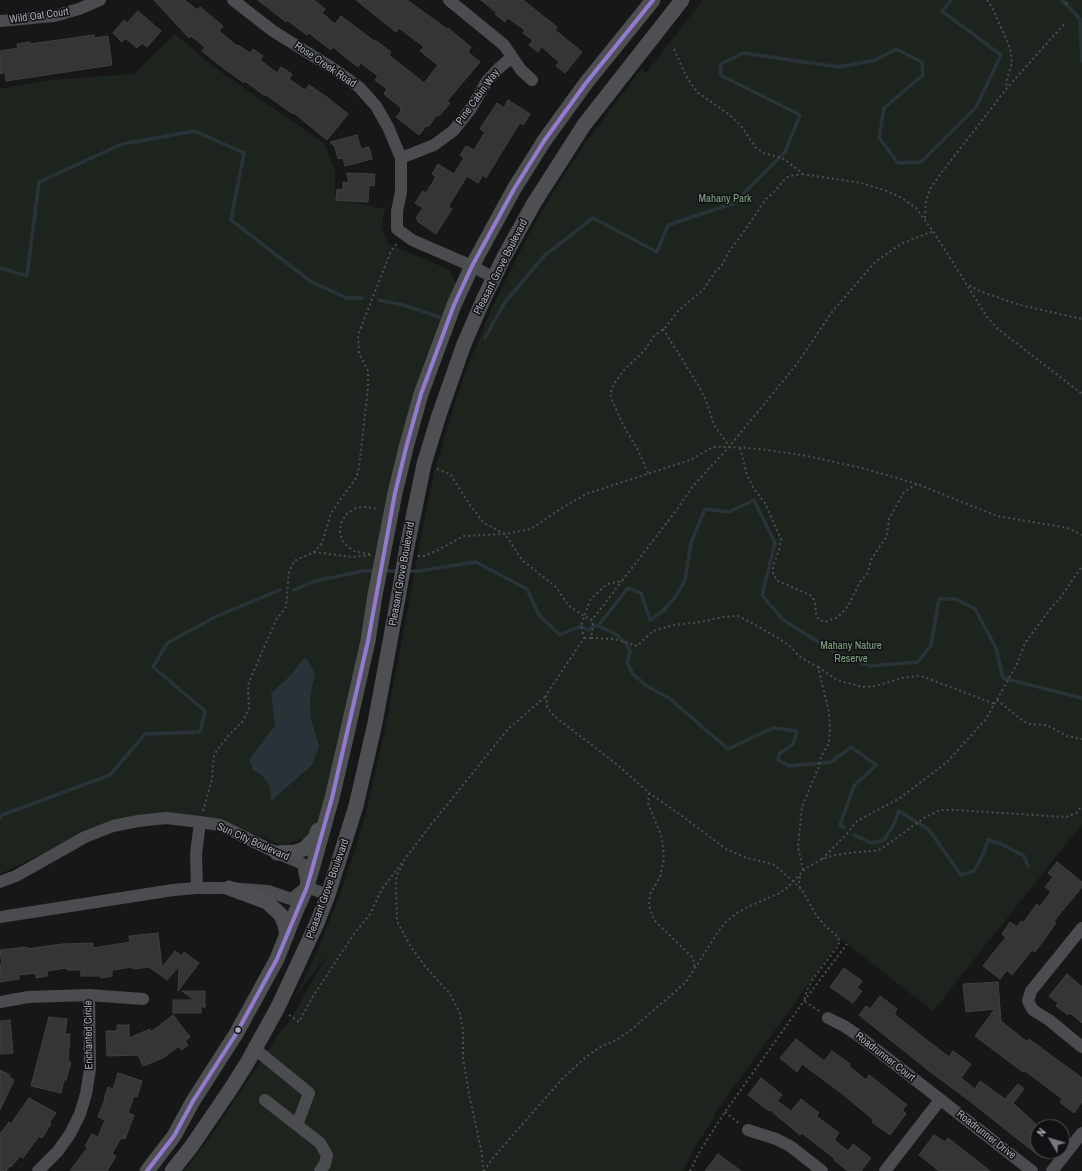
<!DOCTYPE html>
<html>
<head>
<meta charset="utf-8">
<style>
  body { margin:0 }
  #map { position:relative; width:1082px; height:1171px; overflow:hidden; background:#171717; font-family:"Archivo Narrow",sans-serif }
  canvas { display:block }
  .north { position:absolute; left:1030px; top:1119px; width:40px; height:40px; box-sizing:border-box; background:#111113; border:1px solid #4d4f55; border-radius:50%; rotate:308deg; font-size:11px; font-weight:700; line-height:16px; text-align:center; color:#a8adb8 }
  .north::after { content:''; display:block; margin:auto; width:14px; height:18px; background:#757880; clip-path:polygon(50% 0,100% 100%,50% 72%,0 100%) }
</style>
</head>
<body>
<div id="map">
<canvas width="1082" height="1171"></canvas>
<div class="north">N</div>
</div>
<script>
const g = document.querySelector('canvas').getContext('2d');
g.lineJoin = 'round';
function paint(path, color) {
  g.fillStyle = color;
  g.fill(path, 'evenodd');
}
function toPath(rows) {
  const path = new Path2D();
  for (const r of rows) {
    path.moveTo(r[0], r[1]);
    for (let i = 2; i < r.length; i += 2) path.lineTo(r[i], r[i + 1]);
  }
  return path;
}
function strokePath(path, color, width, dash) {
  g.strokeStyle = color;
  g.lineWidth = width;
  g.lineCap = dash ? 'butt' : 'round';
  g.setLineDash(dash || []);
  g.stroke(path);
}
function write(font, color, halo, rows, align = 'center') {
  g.font = font + ' "Archivo Narrow",sans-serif';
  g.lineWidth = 3;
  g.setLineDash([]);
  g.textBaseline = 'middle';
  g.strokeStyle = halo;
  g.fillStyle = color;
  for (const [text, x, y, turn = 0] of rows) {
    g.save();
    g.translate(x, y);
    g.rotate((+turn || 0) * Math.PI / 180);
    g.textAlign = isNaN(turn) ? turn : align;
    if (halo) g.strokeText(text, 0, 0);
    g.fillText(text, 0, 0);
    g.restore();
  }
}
paint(toPath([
  [703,0,1082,0,1082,824,933,1011,841,939,715,1113,714,1118,695,1147,683,1171,184,1171,210,1137,284,1026,286,1027,328,954,297,994,318,949,338,900,355,850,367,809,386,725,421,537,434,473,454,406,465,373,492,308,531,230,558,184,587,141,641,69,646,73],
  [175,34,215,68,324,143,335,170,335,198,385,209,381,227,389,244,450,270,458,289,403,441,360,655,325,797,316,826,307,838,281,845,222,821,180,814,92,829,0,874,0,89,48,80,134,74]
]), '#1d241e');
paint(toPath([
  [303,659,307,659,315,673,310,697,311,719,319,746,312,765,271,801,270,787,261,774,253,770,249,760,275,725,271,693,291,675]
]), '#2a3239');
strokePath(toPath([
  [1062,0,1080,19,1082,61],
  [0,268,27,276,39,182,122,144,195,131,244,153,231,220,310,281,347,298,362,298],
  [379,300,407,306,439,317],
  [485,338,505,302,545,255,593,218,657,252,668,225,734,203,785,152,800,115,720,75,721,64,743,53,839,67,876,60,896,49,922,62,923,75,884,108,879,138,898,163,921,162,976,107,1001,55,942,11,951,0],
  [383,571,399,571],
  [407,571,419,571,476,562,527,589,539,615,560,635,581,626,589,630,593,626,598,626,628,588,641,593,650,620,663,611,676,596,685,580,691,543,705,509,729,512,754,500,775,543,762,595,782,619,837,654,870,666,918,662,931,645,939,599,956,599,975,609,996,648,1003,678,1082,698],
  [294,590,315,581,364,571,377,571],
  [598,626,614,633,626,643,630,651,627,663,633,674,648,687,669,698,728,749,773,728,797,731,793,744,779,754,778,760,789,766,831,762,851,747,876,765,854,786,840,825,844,828],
  [0,818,2,815,110,775,145,734,200,732,205,711,153,667,167,643,217,616,280,590],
  [854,835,871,843,884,840,893,826,899,811,929,830,961,875,974,871,984,852,988,840,999,843,1024,856,1028,866]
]), '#2a3239', 3.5);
const building = toPath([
  [154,0,185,0,197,10,200,7,223,26,219,31,237,46,238,45,250,53,253,49,263,56,260,60,277,73,281,67,292,74,289,79,305,90,309,85,328,98,348,114,327,140,294,113,293,114,266,95,265,96,245,81,244,83,222,67,202,51,205,47,191,36,189,38,154,0],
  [258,0,314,0,325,9,322,13,335,24,341,16,374,41,375,40,391,52,389,55,424,83,438,65,420,51,424,47,399,28,396,32,356,0,407,0,447,29,448,28,471,47,468,52,480,62,447,101,450,103,439,116,437,115,428,127,427,125,419,135,396,117,401,111,400,110,401,108,384,94,387,89,375,80,378,76,361,63,358,67,333,47,331,50,309,33,307,35,287,20,286,22,258,0],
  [481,0,523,0,557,27,555,30,582,52,565,73,556,66,559,62,542,47,538,52,529,45,533,40,523,33,525,30,508,18,505,22,495,14,497,13,481,0],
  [138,11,161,31,147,47,142,43,137,48,125,38,122,42,113,33,124,20,127,23,138,11],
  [94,35,94,38,108,36,112,65,6,81,5,72,0,74,0,51,18,48,17,44,30,42,30,44,94,35],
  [508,100,530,114,523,125,520,123,517,127,486,178,483,175,478,183,467,176,448,207,452,209,436,234,417,221,418,220,416,218,423,208,415,203,423,191,426,193,436,177,432,174,438,164,454,174,464,158,460,155,466,146,474,150,485,132,480,129,497,103,504,108,508,100],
  [357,135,361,149,369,147,372,159,345,166,343,158,338,159,335,147,330,142,357,135],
  [347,173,375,174,374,186,369,185,368,202,336,200,337,189,343,190,343,182,349,183,347,173],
  [1057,862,1082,882,1082,887,1054,921,1056,923,1035,952,1032,950,1012,975,1007,970,1000,979,983,966,1006,937,1002,934,1010,922,1017,927,1021,921,1023,923,1037,904,1039,907,1051,892,1045,887,1053,877,1048,873,1057,862],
  [158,933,162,967,175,951,182,956,184,952,199,963,178,991,179,966,167,980,149,967,133,969,133,967,112,970,112,976,101,978,101,976,81,976,81,970,67,970,67,968,47,971,47,976,36,978,36,973,19,975,19,979,0,982,0,964,2,964,0,950,27,947,27,949,62,944,93,943,93,948,130,942,129,936,158,933],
  [844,968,862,981,857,988,862,991,853,1003,830,987,844,968],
  [1067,974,1082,987,1082,1023,1070,1013,1068,1015,1056,1006,1058,1003,1049,996,1067,974],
  [998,982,1001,1021,1027,1042,1029,1039,1082,1078,1082,1102,1074,1113,1060,1102,1062,1099,1024,1070,1023,1072,975,1036,995,1009,966,1012,963,984,998,982],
  [182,991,205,991,205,1008,201,1005,201,1013,173,1013,173,1000,194,1000,182,991],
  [880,996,897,1009,894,1014,928,1041,949,1057,953,1051,971,1064,961,1078,975,1089,980,1081,1005,1099,1018,1084,1024,1089,1013,1103,1038,1126,1038,1155,967,1099,932,1073,859,1015,866,1006,870,1009,880,996],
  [173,1015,190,1037,185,1041,188,1045,182,1050,179,1046,163,1058,143,1066,138,1055,107,1056,106,1031,117,1031,117,1025,129,1025,129,1038,150,1029,151,1032,173,1015],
  [49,1017,67,1019,65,1034,70,1034,68,1062,71,1062,66,1080,64,1080,61,1093,31,1086,49,1017],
  [10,1020,13,1053,0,1054,0,1021,10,1020],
  [796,1039,824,1061,832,1051,850,1064,849,1066,866,1080,869,1075,907,1105,902,1110,906,1114,890,1135,872,1122,874,1120,840,1092,802,1064,797,1072,780,1058,796,1039],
  [0,1070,10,1075,9,1077,14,1080,0,1110,0,1070],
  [118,1073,142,1081,137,1097,134,1096,128,1113,134,1115,125,1139,121,1138,112,1154,116,1156,107,1171,70,1171,88,1147,85,1146,92,1134,98,1137,105,1120,98,1117,105,1099,104,1099,108,1087,113,1089,118,1073],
  [761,1078,782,1095,777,1101,791,1111,801,1099,819,1113,816,1116,839,1133,834,1140,848,1151,853,1144,871,1158,861,1171,848,1171,834,1160,835,1159,802,1133,800,1135,770,1110,769,1111,748,1095,761,1078],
  [29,1098,56,1113,49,1123,51,1124,42,1138,39,1136,23,1158,20,1156,11,1167,10,1166,6,1171,0,1171,0,1134,9,1122,11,1124,29,1098],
  [934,1135,945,1142,948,1138,990,1171,939,1171,919,1155,934,1135],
  [718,1154,741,1171,705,1171,718,1154]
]);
paint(building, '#353536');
strokePath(building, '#3f4043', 1);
strokePath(toPath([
  [987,0,992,7,1010,48,1012,63,1006,82,1007,88],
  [1066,4,1069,0],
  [674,49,686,76,697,92,730,115,742,127,755,147,764,153,784,159,803,174,861,183,887,191,902,198,916,208,933,231,987,317,998,329,1082,394],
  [925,218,926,201,930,189,942,172,1007,88,1065,23],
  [965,283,982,292,1020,305,1082,319],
  [663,329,699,386,707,403,714,425,729,446],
  [740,448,747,475,754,489,765,503,781,539,779,550,773,566,773,574,778,581,810,595,813,598,815,603,816,615,819,620,825,622,838,617,848,606,860,582,867,574,872,558,887,536,889,519,904,492,917,484],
  [437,469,450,474,470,505,484,523,505,534,522,560,556,587,568,605,584,616,592,620,622,581],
  [648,473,638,450,622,423,612,400,610,394,614,384,624,370,644,351,654,336,665,328,679,310,703,290,715,272,722,265,728,253,745,230,766,199,774,192,786,178,790,176,802,174],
  [314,552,352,557,371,555],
  [370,554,354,551,347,546,342,540,340,531,341,523,346,514,356,508,365,507,379,509],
  [418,556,424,556,436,551,464,536,505,534,531,529,560,509,586,494,690,460,713,447,729,447,760,449,802,455,862,468,917,484,997,516,1068,528,1082,535],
  [584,638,591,638,593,626,592,620],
  [591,638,614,639,637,646,653,631,674,625,701,622,723,617,738,616,754,624,778,638,790,646,800,657,818,667,829,712,830,730,829,743,821,757,819,766,802,807,798,847,803,870],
  [818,667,837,680,862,687,875,686,902,678,918,676,924,677,995,704],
  [997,700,1023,721,1029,724,1045,725,1051,727,1066,736,1082,739],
  [649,793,648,803,662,838,664,858,660,877,650,894,649,906,654,920,693,958,695,968],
  [203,811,212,779,214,756,217,750,229,735,243,721,249,708,248,690,249,682,276,620,286,607,289,572,294,561,314,552,322,543,331,513,356,478,359,468,368,388,368,371,359,353,358,335,391,251,398,242],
  [822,859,845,836,857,821,900,798,947,762,986,719,1017,664,1025,643,1051,608,1061,597,1082,566],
  [403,864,397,875,396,882,397,921,411,947,424,965,450,994,460,1013,463,1031,463,1058,469,1094,482,1154,483,1171],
  [800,888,799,881,801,873],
  [819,1011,804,1001,807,990,813,979,838,946,840,941,837,936,824,925,815,913,802,890,794,882,774,865,765,862,747,858,726,849,678,813,649,793,619,766,554,716,547,707,546,695,584,638,581,626,590,600,607,584,622,581,678,508,693,486,729,447,796,365,832,312,875,262,901,244,933,231],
  [289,1015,299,1022,312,998,354,934,370,914,382,889,430,826,508,729,546,696],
  [725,1112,740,1124],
  [484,1171,492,1159,563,1078,586,1057,600,1047,618,1039,632,1029,686,982,718,932,726,922,737,913,752,905,778,894,788,887,806,868,822,859,835,855,857,852,874,851,881,849,924,818,940,810,954,810,1066,817,1076,813,1082,806],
  [690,1171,701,1149,725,1112,804,1001,847,944]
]), '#4d4e52', 2, [2, 3]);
strokePath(toPath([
  [233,0,273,31,334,69,359,87,376,106,388,127,401,158,401,192,397,211,397,229,412,240,472,266,494,278],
  [449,0,504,45,521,70,532,80],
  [0,21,54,16,79,9,100,0],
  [401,158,434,145,453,131,470,110,487,81,499,68,512,57],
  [0,882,16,876,85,837,113,826,138,821,166,818,200,822,220,825,277,853,303,864,307,886],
  [307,887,328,895],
  [197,888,196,854,200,822],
  [0,917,173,890,197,888,229,888,268,891,291,899,307,887],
  [1082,928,1031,991,1028,1001,1033,1010,1049,1020,1082,1047],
  [89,995,143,999],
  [0,1002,28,997,89,995,90,1069,86,1094,80,1114,70,1134,58,1151,38,1171],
  [828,1018,844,1026,859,1036,1032,1171],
  [255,1049,309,1093,297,1125],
  [265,1100,320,1143,327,1155,325,1164,320,1171],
  [748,1130,776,1139,790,1146,822,1171],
  [885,1171,940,1100],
  [1052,1171,1082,1133]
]), '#4b4c50', 12);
strokePath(toPath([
  [385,544,395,493,407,444,421,394,454,305,472,266,514,189,544,141,586,83,653,0],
  [407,547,424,464,439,415,464,344,484,298,504,257,534,203,584,125,682,0],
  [277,853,295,852,304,849,315,838,318,830],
  [229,888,267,902,281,915,285,925,287,935],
  [147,1171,174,1136,193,1101,236,1034,277,959,296,911,307,887,332,798,346,738,368,641,375,595],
  [172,1171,191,1147,230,1090,247,1063,278,1007,317,923,328,895,356,806,375,723,398,598]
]), '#4d4f52', 15);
strokePath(toPath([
  [375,595,385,544],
  [398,598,407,547]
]), '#4d4f52', 15);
strokePath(toPath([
  [147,1171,174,1136,193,1101,236,1034,277,959,307,887,332,798,368,641,395,493,407,444,421,394,454,305,472,266,514,189,544,141,586,83,653,0]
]), '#947bd0', 4);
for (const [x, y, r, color] of [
  [238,1030,3.5,"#a8adb8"]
]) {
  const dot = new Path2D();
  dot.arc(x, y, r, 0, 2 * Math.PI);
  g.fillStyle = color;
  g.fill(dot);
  strokePath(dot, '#111113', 1.5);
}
write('11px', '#a8adb8', '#111113', [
  ["Wild Oat Court",39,16,-8],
  ["Rose Creek Road",325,65,34],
  ["Pine Cabin Way",478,97,-54],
  ["Pleasant Grove Boulevard",501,267,-63],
  ["Pleasant Grove Boulevard",402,574,-80],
  ["Sun City Boulevard",253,842,24],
  ["Pleasant Grove Boulevard",328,889,-70],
  ["Enchanted Circle",89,1035,-91],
  ["Roadrunner Court",885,1057,38],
  ["Roadrunner Drive",986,1135,38]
]);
write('11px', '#7fa381', '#111113', [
  ["Mahany Park",725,199],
  ["Mahany Nature",851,646],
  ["Reserve",851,659]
]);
</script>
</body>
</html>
